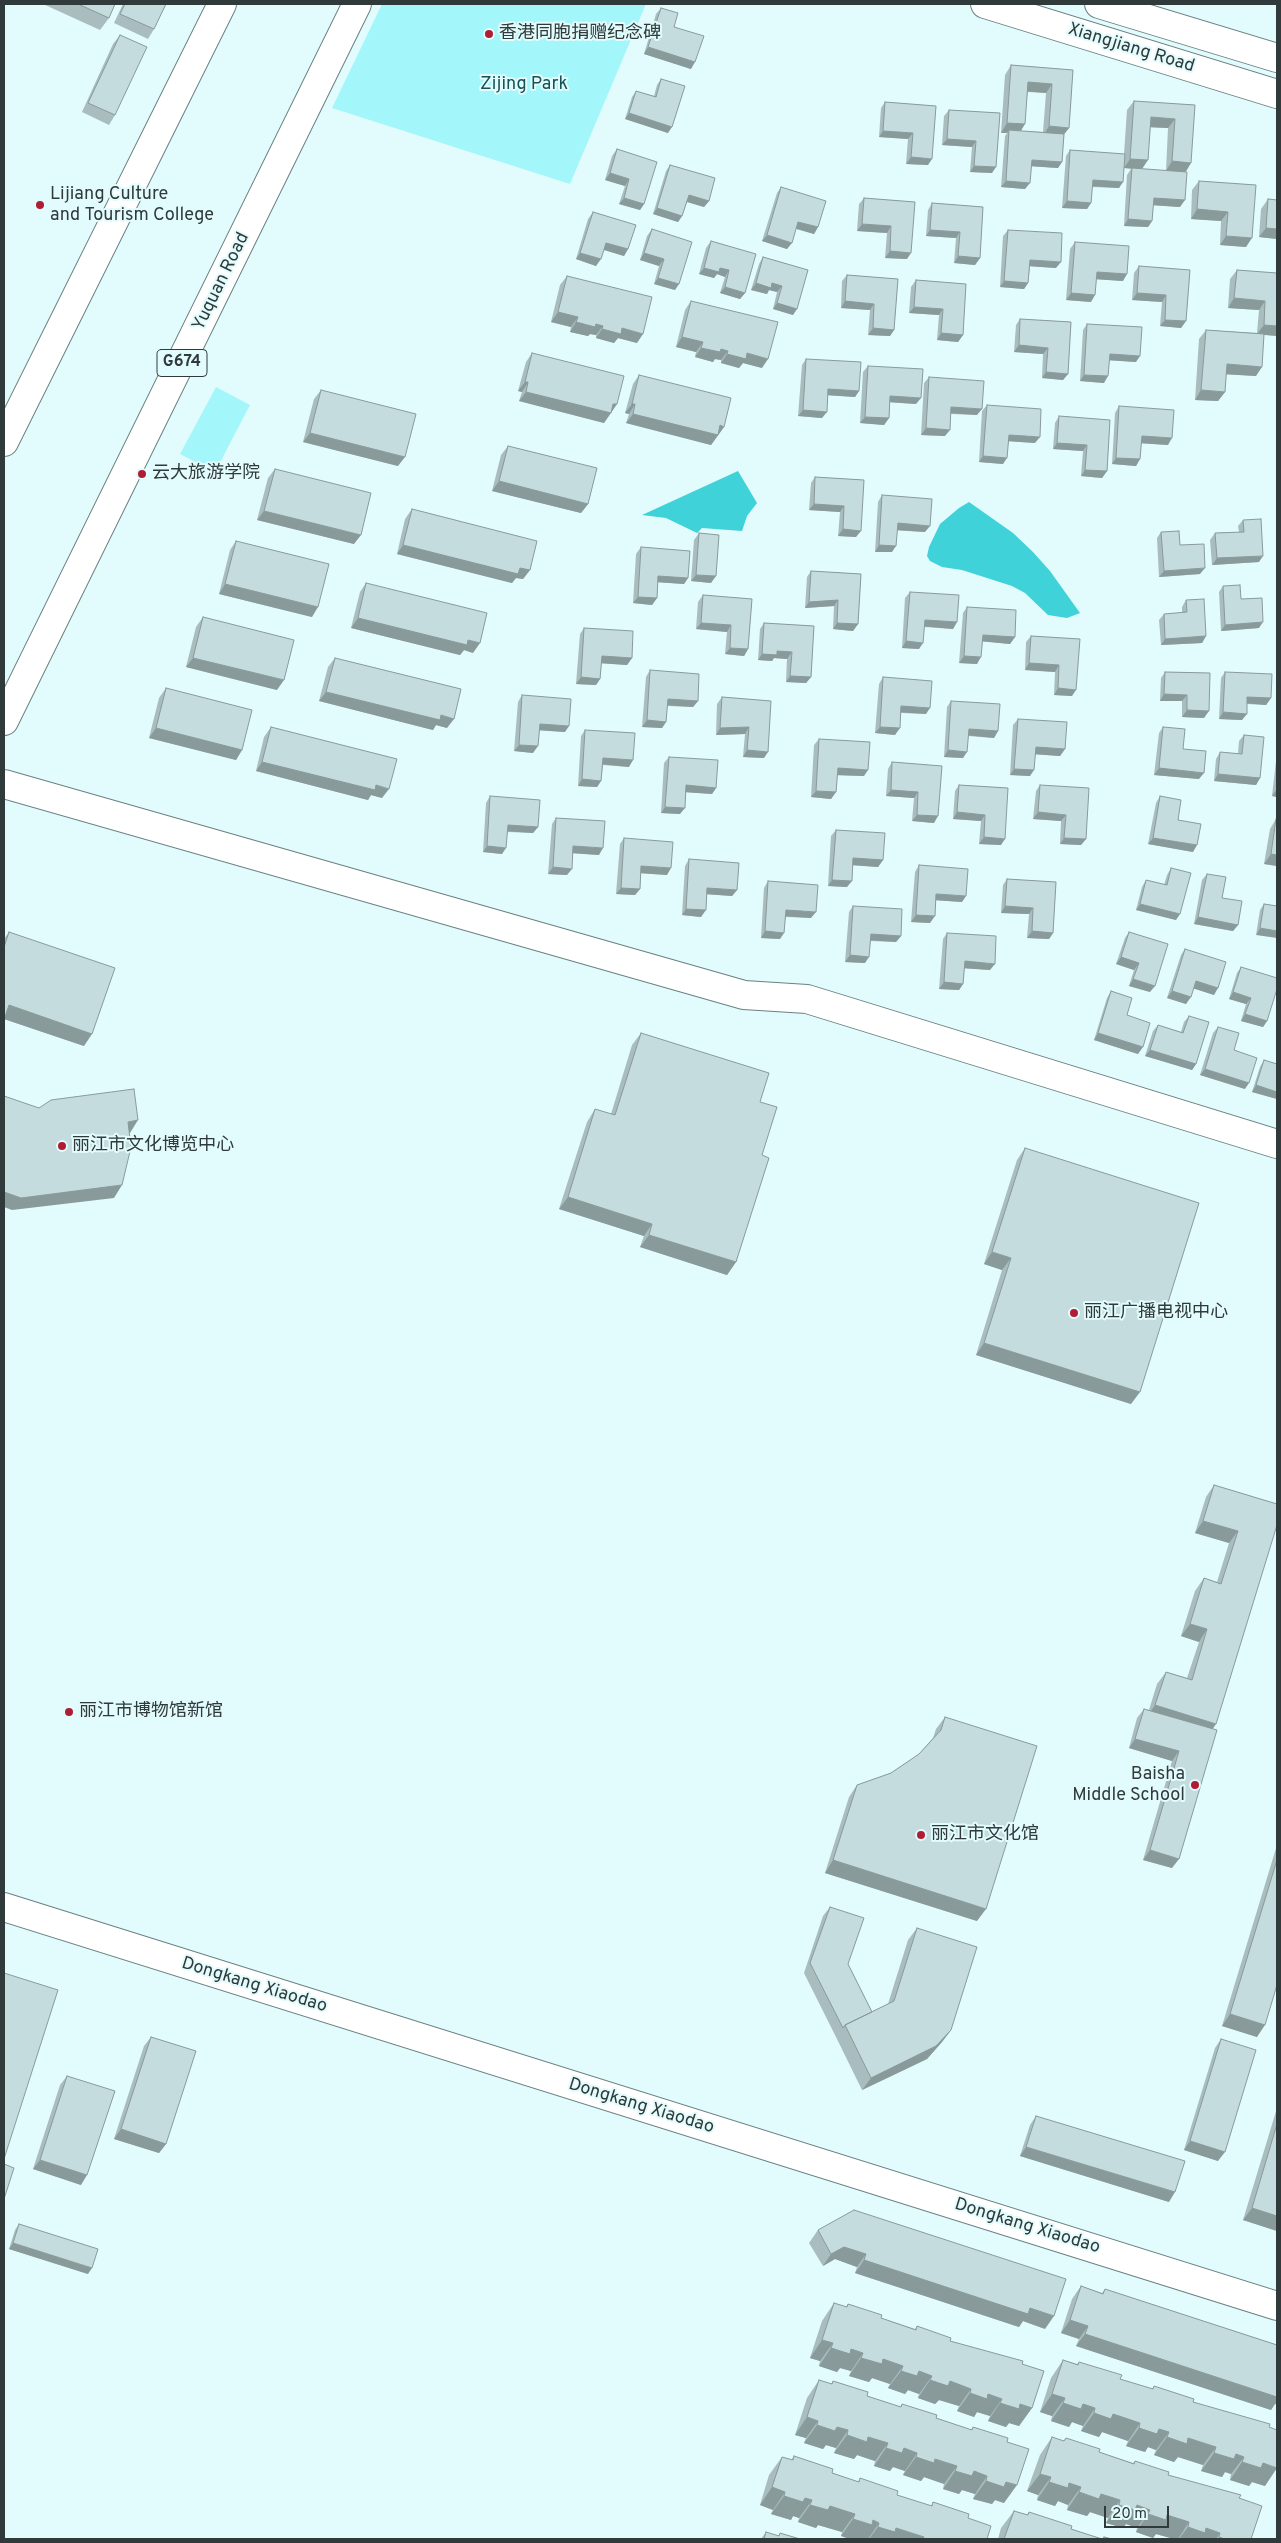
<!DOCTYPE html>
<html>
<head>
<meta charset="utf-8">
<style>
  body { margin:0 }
  #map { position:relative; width:1281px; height:2543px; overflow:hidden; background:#e2fbfc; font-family:Overpass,sans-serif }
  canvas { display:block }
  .frame { position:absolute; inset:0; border:5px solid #303a3a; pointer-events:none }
  .scale { position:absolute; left:1104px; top:2506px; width:65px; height:22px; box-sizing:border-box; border:2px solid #303a3a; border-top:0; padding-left:6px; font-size:15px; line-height:18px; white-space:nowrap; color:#303a3a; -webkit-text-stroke:4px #e2fbfc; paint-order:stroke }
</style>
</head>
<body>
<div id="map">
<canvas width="1281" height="2543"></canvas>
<div class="frame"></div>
<div class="scale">20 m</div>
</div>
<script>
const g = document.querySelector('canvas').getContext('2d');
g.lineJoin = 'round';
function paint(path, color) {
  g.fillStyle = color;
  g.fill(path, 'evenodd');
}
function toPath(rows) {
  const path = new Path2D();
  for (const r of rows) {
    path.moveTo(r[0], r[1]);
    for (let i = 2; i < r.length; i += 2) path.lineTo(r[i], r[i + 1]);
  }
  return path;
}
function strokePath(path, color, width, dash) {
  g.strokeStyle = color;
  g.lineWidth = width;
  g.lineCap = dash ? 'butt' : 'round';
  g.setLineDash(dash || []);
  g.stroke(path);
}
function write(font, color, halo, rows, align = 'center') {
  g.font = font + ' Overpass,"Noto Sans SC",sans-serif';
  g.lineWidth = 4;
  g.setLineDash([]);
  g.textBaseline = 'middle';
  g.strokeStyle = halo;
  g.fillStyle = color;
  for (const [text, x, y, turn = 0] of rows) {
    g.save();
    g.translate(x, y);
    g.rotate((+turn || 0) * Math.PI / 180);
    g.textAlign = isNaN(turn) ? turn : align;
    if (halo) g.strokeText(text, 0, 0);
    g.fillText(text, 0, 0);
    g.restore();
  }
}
paint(toPath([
  [382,4,646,4,570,184,332,108],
  [216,387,250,405,215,472,180,454]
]), '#a3f7fb');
paint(toPath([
  [738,471,757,503,747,516,742,531,702,528,697,533,666,518,642,515],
  [969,502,1013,533,1033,552,1050,571,1080,613,1067,618,1048,615,1025,593,1012,586,962,570,942,567,930,561,927,556,929,547,940,524,959,508]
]), '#3fd2d8');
const minor = toPath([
  [4,784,744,995,807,999,1277,1144],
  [4,1907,1277,2306]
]);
const major = toPath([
  [985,4,1277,94],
  [1099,4,1277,58]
]);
const highway = toPath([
  [4,442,222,4],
  [4,721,357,4]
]);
strokePath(minor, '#6a8182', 30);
strokePath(major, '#6a8182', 30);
strokePath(highway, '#6a8182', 30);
strokePath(minor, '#fff', 28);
strokePath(major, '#fff', 28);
strokePath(highway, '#fff', 28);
paint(toPath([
  [43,4,115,4,109,18,100,30],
  [123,4,166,4,154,29,148,39,114,23],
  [661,8,674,27,691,69,644,54,656,14],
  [120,35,115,115,109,125,82,112,113,44],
  [1011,65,1073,70,1069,128,1064,134,1062,162,1058,168,1031,166,1025,189,1001,187,1005,136,1007,133,1001,133,1005,75],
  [1028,92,1046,93,1043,132,1021,131],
  [661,79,668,133,625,119,632,97,636,91,654,96,657,85],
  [1134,101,1195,105,1180,207,1153,205,1152,221,1148,227,1124,226,1127,175,1131,169,1124,168,1119,188,1092,187,1091,203,1087,209,1062,208,1066,156,1070,150,1124,154,1127,110],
  [1150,127,1168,128,1166,171,1142,169],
  [885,102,936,106,928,165,906,164,908,139,879,137,881,108],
  [949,110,1000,113,992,173,970,172,972,147,942,145,944,116],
  [617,149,644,204,640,210,619,204,625,186,605,180,612,156],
  [670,165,709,201,704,207,687,202,682,216,678,222,653,214,666,171],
  [1199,181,1256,185,1246,247,1220,245,1221,221,1191,219,1192,190],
  [781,187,818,227,814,234,796,229,787,249,762,241,777,193],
  [864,198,915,202,907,259,885,258,887,233,857,231,859,204],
  [1268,199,1277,200,1277,239,1259,237,1261,209],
  [932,203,983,207,980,258,975,265,954,263,956,238,926,236,928,210],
  [593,212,628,249,624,256,604,250,596,266,576,259,588,219],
  [652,229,675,290,654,284,659,266,640,260,647,236],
  [1008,230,1056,268,1030,266,1028,283,1024,289,1000,287,1003,236],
  [711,241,745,293,740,299,720,293,725,277,717,274,714,278,699,274,706,248],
  [1075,242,1123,281,1096,279,1091,302,1066,300,1070,249],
  [763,257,808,270,793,315,773,309,777,292,769,290,767,294,751,290,759,264],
  [1139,266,1190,270,1186,321,1181,328,1160,326,1162,302,1132,300,1134,273],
  [1237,270,1277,273,1277,336,1264,335,1256,376,1226,374,1225,392,1218,401,1195,400,1199,339,1206,330,1257,333,1259,310,1228,308,1230,279],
  [847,275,898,279,894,330,890,336,868,335,870,310,841,308,842,281],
  [567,276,637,343,618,338,614,343,596,338,596,335,590,334,588,336,570,332,571,327,551,322,560,285],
  [916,280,966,284,963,335,958,342,937,340,939,315,909,313,911,287],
  [691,301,762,368,743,363,739,368,721,363,721,360,715,359,713,362,695,357,696,352,676,347,685,310],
  [1020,319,1071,322,1068,374,1063,380,1042,378,1043,354,1014,352,1016,325],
  [1087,324,1136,362,1109,360,1104,383,1080,381,1083,330],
  [532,353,617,404,604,423,519,401,522,392,518,391,526,362],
  [806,359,859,391,855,397,828,395,822,418,798,416,802,365],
  [868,366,916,404,890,402,889,418,884,425,860,423,863,372],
  [639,375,724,427,711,445,626,423,629,414,625,413,633,384],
  [929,377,977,415,951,414,945,436,921,435,924,383],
  [321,390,398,466,303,442,314,399],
  [987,405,1035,443,1009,441,1003,464,979,462,982,411],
  [1119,406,1168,445,1141,443,1140,459,1136,466,1112,464,1115,413],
  [1059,416,1110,420,1107,471,1102,478,1081,476,1083,451,1053,449,1055,423],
  [508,446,588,504,581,513,492,491,501,455],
  [275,469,354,544,257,520,268,478],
  [815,477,864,480,856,537,838,536,840,512,809,510,811,483],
  [882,495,925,532,897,530,892,552,875,552,878,502],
  [412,509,530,570,523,579,516,578,512,583,397,554,405,519],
  [1243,520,1259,562,1212,565,1210,540,1215,533,1239,532,1238,526],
  [1161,532,1180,545,1200,574,1159,577,1157,538],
  [699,533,711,583,691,581,694,540],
  [236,541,312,617,219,594,230,550],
  [641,547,688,578,684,584,658,582,657,598,652,605,633,603,636,554],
  [811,571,861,574,858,624,853,631,833,629,834,606,805,608,807,577],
  [366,583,473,653,464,650,460,655,351,628,360,592],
  [1223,586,1241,599,1259,628,1221,631,1219,592],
  [910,592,957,622,953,629,924,627,919,649,902,648,905,598],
  [703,595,752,599,748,649,744,656,725,654,727,632,696,629,698,602],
  [1186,600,1206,636,1202,643,1161,645,1159,620,1164,614,1182,613,1182,607],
  [967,607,1015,637,1010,644,982,641,977,664,959,663,963,613],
  [203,617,277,690,186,667,196,627],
  [764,623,814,626,811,677,806,683,786,682,787,659,774,658,772,661,758,660,760,629],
  [584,628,632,658,627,665,601,663,600,679,596,685,576,684,580,634],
  [1031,636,1080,639,1072,696,1054,695,1055,672,1025,670,1026,642],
  [335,658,447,728,436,725,433,730,319,701,328,667],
  [650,670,698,701,693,707,667,706,666,722,662,728,642,727,646,677],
  [1165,672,1210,673,1204,718,1182,717,1182,701,1160,701,1161,678],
  [1225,672,1271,698,1266,705,1247,704,1242,720,1219,719,1221,678],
  [883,677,926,714,901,713,895,735,875,733,879,684],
  [166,688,242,750,236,760,149,738,159,698],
  [522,695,565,732,539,730,533,753,514,751,518,702],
  [722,697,771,701,764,758,743,757,745,734,716,735,717,704],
  [951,701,998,731,994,738,968,736,963,758,944,757,947,707],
  [1018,719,1065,749,1060,756,1035,754,1030,776,1010,775,1013,725],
  [271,727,382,798,371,795,368,800,256,771,264,737],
  [1163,727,1183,749,1199,779,1154,775,1159,733],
  [585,730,629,767,603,765,601,781,597,787,578,786,581,736],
  [1244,735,1260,778,1256,785,1214,781,1216,759,1220,752,1238,754,1239,741],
  [819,739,864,776,837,775,836,792,831,799,811,797,814,745],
  [669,757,716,788,712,794,686,792,680,814,661,813,664,763],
  [1277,759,1277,797,1272,796,1276,761],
  [892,762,942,766,934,823,912,821,914,798,886,796,888,769],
  [959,785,1008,788,1001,845,979,844,981,821,953,819,955,791],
  [1040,785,1086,839,1081,845,1060,844,1061,821,1033,819,1036,791],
  [490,796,538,827,533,833,508,832,502,854,483,852,486,803],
  [1160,796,1178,820,1193,852,1148,844,1156,803],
  [556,818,599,855,573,853,567,875,548,874,552,824],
  [1276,819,1277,866,1264,864,1270,829],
  [836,830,883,860,878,867,853,865,847,887,828,886,831,836],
  [624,838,667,875,641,873,640,889,635,895,616,894,620,844],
  [689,859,737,890,732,896,707,894,701,917,682,915,685,866],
  [919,865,962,902,936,900,930,923,911,922,915,872],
  [1171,868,1176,920,1136,910,1142,887,1146,880,1164,885,1167,875],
  [1207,874,1222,898,1238,925,1233,931,1194,924,1202,880],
  [1007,879,1056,882,1053,933,1049,939,1027,938,1029,914,1001,913,1003,885],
  [768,881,811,918,786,917,780,939,761,938,764,888],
  [1264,904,1277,906,1256,935,1260,910],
  [853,906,901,936,896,942,870,941,865,963,845,962,849,912],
  [9,932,84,1046,4,1019,4,1020,4,939],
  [1129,932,1150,992,1129,986,1134,970,1116,964,1125,938],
  [947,933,990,970,964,968,963,984,959,990,939,989,943,939],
  [1185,949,1214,995,1194,988,1186,1004,1167,998,1181,955],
  [1241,967,1267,1021,1263,1027,1241,1021,1246,1004,1229,999,1237,973],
  [1111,991,1127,1015,1138,1054,1094,1040,1107,998],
  [1189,1016,1196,1064,1192,1070,1145,1056,1153,1031,1158,1025,1181,1032,1184,1022],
  [1218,1027,1234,1050,1245,1089,1200,1075,1213,1033],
  [641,1033,760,1102,762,1155,736,1262,727,1275,640,1247,644,1236,559,1209,587,1122,595,1109,611,1114,632,1045],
  [1264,1060,1277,1064,1277,1099,1252,1092,1260,1067],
  [1025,1148,1131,1404,976,1355,1002,1270,984,1264,1017,1160],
  [1214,1485,1277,1504,1172,1868,1143,1860,1172,1761,1129,1748,1137,1718,1144,1709,1149,1710,1157,1684,1166,1672,1187,1678,1199,1642,1181,1636,1195,1591,1204,1578,1217,1582,1229,1543,1195,1533,1206,1497],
  [945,1717,977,1921,825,1873,849,1797,857,1785,891,1773,919,1754,933,1738,936,1729],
  [1277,1845,1277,1985,1257,2037,1222,2026],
  [830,1907,848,1964,872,2012,888,2004,908,1940,917,1928,951,2030,942,2042,927,2059,862,2090,836,2037,804,1973,823,1916],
  [151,2037,166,2144,159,2153,114,2139,144,2046],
  [1221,2039,1218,2161,1184,2150,1215,2048],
  [67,2076,81,2185,33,2169,60,2085],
  [1277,2108,1277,2231,1243,2220],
  [1036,2116,1169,2202,1020,2156,1030,2125],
  [19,2224,88,2274,9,2249,15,2230],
  [818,2230,1045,2329,1023,2321,1019,2327,855,2273,857,2267,835,2259,823,2266,809,2243],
  [1081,2286,1102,2293,1105,2289,1277,2345,1277,2404,1275,2404,1271,2410,1076,2346,1079,2339,1061,2333,1072,2299],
  [834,2303,846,2307,848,2304,881,2318,915,2329,917,2326,950,2341,1022,2364,1032,2408,1019,2426,1009,2423,1006,2427,988,2421,990,2416,977,2412,974,2417,957,2411,959,2406,939,2400,935,2404,918,2398,919,2394,908,2390,905,2394,888,2388,890,2384,872,2378,869,2382,849,2376,851,2371,840,2368,837,2372,819,2366,820,2361,810,2358,822,2321],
  [1063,2360,1077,2364,1079,2362,1120,2379,1152,2389,1154,2386,1193,2402,1269,2427,1265,2486,1252,2482,1249,2486,1230,2480,1231,2474,1225,2472,1222,2477,1201,2471,1203,2465,1178,2457,1174,2462,1154,2455,1156,2450,1148,2447,1145,2452,1126,2446,1128,2441,1102,2432,1099,2437,1081,2431,1083,2426,1072,2422,1069,2427,1051,2421,1052,2416,1040,2412,1051,2378],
  [819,2380,831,2384,833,2381,867,2396,900,2407,902,2404,936,2418,971,2430,973,2427,1007,2442,1004,2503,995,2500,992,2504,973,2499,975,2494,962,2490,959,2494,943,2489,944,2484,924,2477,921,2481,903,2475,905,2471,893,2467,890,2471,874,2466,875,2461,857,2455,854,2459,834,2453,836,2448,826,2445,823,2449,804,2443,806,2438,795,2435,807,2398],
  [1052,2437,1063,2441,1066,2438,1099,2452,1133,2463,1135,2461,1168,2475,1239,2498,1251,2539,1174,2539,1156,2534,1153,2538,1136,2532,1137,2528,1126,2524,1123,2528,1106,2523,1108,2518,1090,2512,1087,2516,1067,2510,1068,2505,1058,2501,1055,2506,1037,2500,1038,2495,1027,2491,1040,2455],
  [794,2456,832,2473,858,2482,860,2478,897,2495,931,2506,933,2502,968,2518,987,2539,863,2539,841,2536,842,2532,818,2525,816,2528,798,2522,799,2518,793,2516,791,2520,771,2514,773,2510,760,2505,769,2475,782,2457,791,2460],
  [1014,2511,1027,2515,1029,2512,1071,2529,1102,2539,998,2539,1001,2528],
  [766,2532,778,2536,780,2533,800,2539,761,2539]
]), '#a9bdbe');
paint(toPath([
  [648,47,695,62,691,69,644,54],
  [1028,82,1052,84,1046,93,1022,91],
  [629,113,672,127,668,133,625,119],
  [1151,117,1175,119,1168,128,1144,127],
  [1007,123,1025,124,1019,134,1009,130,1007,133,1001,133],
  [1049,126,1069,128,1062,137,1043,136],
  [883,131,913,133,908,139,879,137],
  [947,139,976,141,972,147,942,145],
  [911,157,932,159,928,165,906,164],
  [1130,159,1148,160,1142,169,1124,168],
  [1032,160,1062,162,1058,168,1027,166],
  [1172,161,1191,163,1185,173,1166,171],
  [974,166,996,167,992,173,970,172],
  [610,173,629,179,625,186,605,180],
  [1093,180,1123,182,1119,188,1088,186],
  [1006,181,1030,183,1025,189,1001,187],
  [689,195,709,201,704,207,684,201],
  [624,198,644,204,640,210,619,204],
  [1154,198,1185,200,1180,207,1149,205],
  [1067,201,1091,203,1087,209,1062,208],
  [657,208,682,216,678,222,653,214],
  [1197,209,1228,212,1221,221,1191,219],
  [1128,219,1152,221,1148,227,1124,226],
  [798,222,818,227,814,234,794,228],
  [862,224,891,226,887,233,857,231],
  [1266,228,1277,229,1277,239,1259,237],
  [930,230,960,232,956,238,926,236],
  [767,235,792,243,787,249,762,241],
  [1226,236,1252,238,1246,247,1220,245],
  [606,243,628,249,624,256,601,249],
  [890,251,911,253,907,259,885,258],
  [580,253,601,259,596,266,576,259],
  [644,253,664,259,659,266,640,260],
  [958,256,980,258,975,265,954,263],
  [1030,260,1061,262,1056,268,1026,266],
  [704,268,720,268,729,270,725,277,717,274,714,278,699,274],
  [1097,272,1127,274,1123,281,1092,279],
  [658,278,679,284,675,290,654,284],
  [1004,281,1028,283,1024,289,1000,287],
  [756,283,772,283,782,286,777,292,769,290,767,294,751,290],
  [725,287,745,293,740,299,720,293],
  [1071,293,1095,295,1091,302,1066,300],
  [1137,293,1166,295,1162,302,1132,300],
  [1234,298,1265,301,1259,310,1228,308],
  [845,301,874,304,870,310,841,308],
  [777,303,797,309,793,315,773,309],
  [914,307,943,309,939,315,909,313],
  [558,312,578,317,571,327,551,322],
  [1165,320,1186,321,1181,328,1160,326],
  [576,322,596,324,603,326,596,335,590,334,588,336,570,332],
  [1264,325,1277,326,1277,336,1257,334],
  [622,328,643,334,637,343,618,338,614,343,596,338,602,329],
  [873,328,894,330,890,336,868,335],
  [941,333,963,335,958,342,937,340],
  [682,337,703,342,696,352,676,347],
  [1019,345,1048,348,1043,354,1014,352],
  [701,348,721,349,728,351,721,360,715,359,713,362,695,357],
  [747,353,768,359,762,368,743,363,739,368,721,363,727,354],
  [1110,354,1140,356,1136,362,1105,360],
  [1227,364,1262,367,1256,376,1220,374],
  [1046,372,1068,374,1063,380,1042,378],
  [1084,375,1108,376,1104,383,1080,381],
  [525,382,528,382,522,392,518,391],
  [828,389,859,391,855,397,824,395],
  [1201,390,1225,392,1218,401,1195,400],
  [526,392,613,404,617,404,604,423,519,401],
  [890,396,921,398,916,404,886,402],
  [632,404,635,404,629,414,625,413],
  [951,407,982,409,977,415,947,413],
  [803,410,827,412,822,418,798,416],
  [633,414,720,425,724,427,711,445,626,423],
  [865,417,889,418,884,425,860,423],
  [926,428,950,430,945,436,921,435],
  [310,433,405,457,398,466,303,442],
  [1009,435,1040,437,1035,443,1005,441],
  [1142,436,1172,438,1168,445,1137,443],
  [1057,443,1087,445,1083,451,1053,449],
  [983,456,1007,458,1003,464,979,462],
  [1116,458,1140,459,1136,466,1112,464],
  [1085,470,1107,471,1102,478,1081,476],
  [499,481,588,504,581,513,492,491],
  [814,504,844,506,840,512,809,510],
  [264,511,361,535,354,544,257,520],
  [898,523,930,526,925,532,893,530],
  [843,529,861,531,856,537,838,536],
  [403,545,520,568,530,570,523,579,516,578,512,583,397,554],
  [879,545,896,546,892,552,875,552],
  [1263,556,1259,562,1212,565,1217,558],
  [1205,568,1200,574,1159,577,1164,571],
  [696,575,716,576,711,583,691,581],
  [658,576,688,578,684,584,654,582],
  [225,584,318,607,312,617,219,594],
  [638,597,657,598,652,605,633,603],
  [838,600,834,606,805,608,809,602],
  [358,618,468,640,480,643,473,653,464,650,460,655,351,628],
  [925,620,957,622,953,629,920,626],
  [1263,622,1259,628,1221,631,1225,625],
  [701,623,731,625,727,632,696,629],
  [837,623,858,624,853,631,833,629],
  [983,635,1015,637,1010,644,978,641],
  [1206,636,1202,643,1161,645,1165,639],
  [906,641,923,643,919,649,902,648],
  [730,648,748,649,744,656,725,654],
  [777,651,792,652,787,659,774,658,772,661,758,660,762,654],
  [602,656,632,658,627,665,597,663],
  [964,656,981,657,977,664,959,663],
  [193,658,284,680,277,690,186,667],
  [1029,663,1059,665,1055,672,1025,670],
  [790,676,811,677,806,683,786,682],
  [581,677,600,679,596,685,576,684],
  [1058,688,1076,690,1072,696,1054,695],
  [326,692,441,715,454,719,447,728,436,725,433,730,319,701],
  [1164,694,1187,695,1182,701,1160,701],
  [1247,697,1271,698,1266,705,1243,703],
  [668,699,698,701,693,707,663,705],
  [901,706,930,708,926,714,897,712],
  [1187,710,1209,711,1204,718,1182,717],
  [1223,712,1247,714,1242,720,1219,719],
  [647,720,666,722,662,728,642,727],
  [540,724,569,726,565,732,535,730],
  [749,727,745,734,716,735,720,728],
  [880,727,900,728,895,735,875,733],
  [156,728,242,750,236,760,149,738],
  [969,729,998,731,994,738,964,735],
  [519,745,538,746,533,753,514,751],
  [1036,747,1065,749,1060,756,1031,754],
  [747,750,768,752,764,758,743,757],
  [948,750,967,752,963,758,944,757],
  [603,758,633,760,629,767,599,764],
  [262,762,376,785,389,789,382,798,371,795,368,800,256,771],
  [838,768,868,770,864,776,833,775],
  [1159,768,1204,773,1199,779,1154,775],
  [1014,769,1034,770,1030,776,1010,775],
  [1218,774,1260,778,1256,785,1214,781],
  [582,779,601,781,597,787,578,786],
  [686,785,716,788,712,794,682,792],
  [1277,789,1277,797,1272,796],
  [891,790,918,792,914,798,886,796],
  [816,791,836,792,831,799,811,797],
  [665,807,685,808,680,814,661,813],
  [957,812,985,815,981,821,953,819],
  [1038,812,1066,815,1061,821,1033,819],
  [917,815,938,816,934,823,912,821],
  [508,825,538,827,533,833,504,831],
  [984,837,1005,839,1001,845,979,844],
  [1064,838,1086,839,1081,845,1060,844],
  [1153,838,1197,845,1193,852,1148,844],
  [487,846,506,848,502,854,483,852],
  [573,846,603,848,599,855,569,853],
  [1271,854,1277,855,1277,866,1264,864],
  [853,858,883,860,878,867,849,865],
  [641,866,671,868,667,875,637,873],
  [553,867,572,869,567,875,548,874],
  [832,880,852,881,847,887,828,886],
  [621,888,640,889,635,895,616,894],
  [707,888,737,890,732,896,703,894],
  [936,894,966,896,962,902,932,900],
  [1140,904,1180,914,1176,920,1136,910],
  [1005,906,1033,908,1029,914,1001,913],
  [686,909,706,910,701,917,682,915],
  [786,910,816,912,811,918,782,916],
  [916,915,935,916,930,923,911,922],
  [1198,917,1238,925,1233,931,1194,924],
  [1260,928,1277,931,1277,938,1256,935],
  [765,931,784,933,780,939,761,938],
  [1032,931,1053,933,1049,939,1027,938],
  [871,934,901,936,896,942,866,940],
  [850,955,869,957,865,963,845,962],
  [1121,957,1139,963,1134,970,1116,964],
  [965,961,995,964,990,970,960,968],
  [1133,979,1155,986,1150,992,1129,986],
  [1196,981,1218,988,1214,995,1192,988],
  [944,982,963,984,959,990,939,989],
  [1172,991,1191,997,1186,1004,1167,998],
  [1233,992,1251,998,1246,1004,1229,999],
  [9,1005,92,1034,84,1046,4,1019],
  [1245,1014,1267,1021,1263,1027,1241,1021],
  [1098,1033,1143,1047,1138,1054,1094,1040],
  [1150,1050,1196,1064,1192,1070,1145,1056],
  [1205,1069,1249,1083,1245,1089,1200,1075],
  [1256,1085,1277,1092,1277,1099,1252,1092],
  [138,1120,130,1133,119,1134,128,1122],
  [122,1185,114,1198,12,1210,4,1207,4,1192],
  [568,1197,652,1224,644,1236,559,1209],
  [649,1235,736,1262,727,1275,640,1247],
  [992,1252,1011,1258,1002,1270,984,1264],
  [984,1343,1140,1392,1131,1404,976,1355],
  [1203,1521,1238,1531,1229,1543,1195,1533],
  [1190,1624,1207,1629,1199,1642,1181,1636],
  [1155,1705,1216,1724,1208,1736,1147,1717],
  [1135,1739,1179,1751,1172,1761,1129,1748],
  [1150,1850,1179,1859,1172,1868,1143,1860],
  [833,1860,986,1909,977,1921,825,1873],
  [1230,2014,1265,2025,1257,2037,1222,2026],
  [951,2030,942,2042,927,2059,862,2090,871,2078],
  [121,2129,166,2144,159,2153,114,2139],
  [1190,2141,1225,2152,1218,2161,1184,2150],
  [1026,2147,1175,2192,1169,2202,1020,2156],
  [40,2160,87,2175,81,2185,33,2169],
  [1252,2208,1277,2216,1277,2231,1243,2220],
  [13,2243,92,2268,88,2274,9,2249],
  [844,2247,866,2254,857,2267,835,2259,823,2266,831,2254],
  [864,2260,1030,2308,1054,2316,1045,2329,1023,2321,1019,2327,855,2273],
  [1070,2320,1088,2326,1079,2339,1061,2333],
  [1085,2334,1277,2397,1277,2404,1275,2404,1271,2410,1076,2346],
  [822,2340,833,2343,820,2361,810,2358],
  [831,2348,851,2349,863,2353,851,2371,840,2368,837,2372,819,2366],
  [861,2358,883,2359,903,2366,890,2384,872,2378,869,2382,849,2376],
  [901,2371,919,2371,932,2376,919,2394,908,2390,905,2394,888,2388],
  [930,2380,950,2381,971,2389,959,2406,939,2400,935,2404,918,2398],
  [970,2393,988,2394,1002,2399,990,2416,977,2412,974,2417,957,2411],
  [1052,2394,1065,2398,1052,2416,1040,2412],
  [1000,2403,1020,2404,1032,2408,1019,2426,1009,2423,1006,2427,988,2421],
  [1063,2403,1083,2404,1095,2408,1083,2426,1072,2422,1069,2427,1051,2421],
  [1094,2413,1113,2414,1140,2423,1128,2441,1102,2432,1099,2437,1081,2431],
  [807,2417,818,2421,806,2438,795,2435],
  [817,2425,837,2427,848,2430,836,2448,826,2445,823,2449,804,2443],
  [1139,2428,1159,2429,1169,2432,1156,2450,1148,2447,1145,2452,1126,2446],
  [847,2435,868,2437,888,2443,875,2461,857,2455,854,2459,834,2453],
  [1167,2437,1188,2438,1216,2447,1203,2465,1178,2457,1174,2462,1154,2455],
  [886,2448,904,2448,917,2453,905,2471,893,2467,890,2471,874,2466],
  [1214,2453,1236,2454,1244,2457,1231,2474,1225,2472,1222,2477,1201,2471],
  [916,2457,935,2459,957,2466,944,2484,924,2477,921,2481,903,2475],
  [1242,2462,1263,2463,1277,2468,1265,2486,1252,2482,1249,2486,1230,2480],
  [955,2471,974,2471,987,2476,975,2494,962,2490,959,2494,943,2489],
  [1040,2474,1051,2477,1038,2495,1027,2491],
  [986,2481,1006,2482,1017,2485,1004,2503,995,2500,992,2504,973,2499],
  [1049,2482,1069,2483,1081,2487,1068,2505,1058,2501,1055,2506,1037,2500],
  [772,2487,785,2492,773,2510,760,2505],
  [1079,2492,1101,2494,1120,2500,1108,2518,1090,2512,1087,2516,1067,2510],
  [784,2496,805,2498,812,2500,799,2518,793,2516,791,2520,771,2514],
  [810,2505,830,2506,855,2514,842,2532,818,2525,816,2528,798,2522],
  [1119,2505,1137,2505,1150,2510,1137,2528,1126,2524,1123,2528,1106,2523],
  [1148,2514,1167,2515,1189,2522,1178,2539,1174,2539,1156,2534,1153,2538,1136,2532],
  [853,2519,873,2520,879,2523,868,2539,849,2539,841,2536],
  [878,2527,896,2528,924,2537,922,2539,869,2539],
  [1188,2527,1206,2528,1220,2533,1216,2539,1179,2539]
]), '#899a9b');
const building = toPath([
  [78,4,115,4,109,18,78,4],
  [125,4,166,4,154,29,120,14,125,4],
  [661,8,678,13,674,27,704,36,695,62,648,47,661,8],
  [120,35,147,47,115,115,88,103,120,35],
  [1011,65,1073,70,1069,128,1049,126,1052,84,1028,82,1025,124,1007,123,1011,65],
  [661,79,685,86,672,127,629,113,636,91,656,97,661,79],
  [1134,101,1195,105,1191,163,1172,161,1175,119,1151,117,1148,160,1130,159,1134,101],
  [885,102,936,106,932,159,911,157,913,133,883,131,885,102],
  [949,110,1000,113,996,167,974,166,976,141,947,139,949,110],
  [1009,130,1064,134,1062,162,1032,160,1030,183,1006,181,1009,130],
  [617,149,657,162,644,204,624,198,629,179,610,173,617,149],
  [1070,150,1125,154,1123,182,1093,180,1091,203,1067,201,1070,150],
  [670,165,715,178,709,201,689,195,682,216,657,208,670,165],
  [1132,168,1187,172,1185,200,1154,198,1152,221,1128,219,1132,168],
  [1199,181,1256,185,1252,238,1226,236,1228,212,1197,209,1199,181],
  [781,187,826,201,818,227,798,222,792,243,767,235,781,187],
  [864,198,915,202,911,253,890,251,891,226,862,224,864,198],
  [1268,199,1277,200,1277,229,1266,228,1268,199],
  [932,203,983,207,980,258,958,256,960,232,930,230,932,203],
  [593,212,636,225,628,249,606,243,601,259,580,253,593,212],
  [652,229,692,242,679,284,658,278,664,259,644,253,652,229],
  [1008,230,1062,233,1061,262,1030,260,1028,283,1004,281,1008,230],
  [711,241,756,254,745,293,725,287,729,270,720,268,719,272,704,268,711,241],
  [1075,242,1129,246,1127,274,1097,272,1095,295,1071,293,1075,242],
  [763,257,808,270,797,309,777,303,782,286,772,283,771,288,756,283,763,257],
  [1139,266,1190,270,1186,321,1165,320,1166,295,1137,293,1139,266],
  [1237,270,1277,273,1277,326,1264,325,1265,301,1234,298,1237,270],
  [847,275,898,279,894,330,873,328,874,304,845,301,847,275],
  [567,276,652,297,643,334,622,328,621,334,602,329,603,326,596,324,595,327,576,322,578,317,558,312,567,276],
  [916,280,966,284,963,335,941,333,943,309,914,307,916,280],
  [691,301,778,322,768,359,747,353,746,359,727,354,728,351,721,349,720,352,701,348,703,342,682,337,691,301],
  [1020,319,1071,322,1068,374,1046,372,1048,348,1019,345,1020,319],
  [1087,324,1142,327,1140,356,1110,354,1108,376,1084,375,1087,324],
  [1206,330,1264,334,1262,367,1227,364,1225,392,1201,390,1206,330],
  [532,353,624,376,617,404,613,404,611,413,526,392,528,382,525,382,532,353],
  [806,359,861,362,859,391,828,389,827,412,803,410,806,359],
  [868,366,923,369,921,398,890,396,889,418,865,417,868,366],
  [639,375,731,398,724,427,720,425,718,435,633,414,635,404,632,404,639,375],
  [929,377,984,381,982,409,951,407,950,430,926,428,929,377],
  [321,390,416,414,405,457,310,433,321,390],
  [987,405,1041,409,1040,437,1009,435,1007,458,983,456,987,405],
  [1119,406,1174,410,1172,438,1142,436,1140,459,1116,458,1119,406],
  [1059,416,1110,420,1107,471,1085,470,1087,445,1057,443,1059,416],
  [508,446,597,468,588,504,499,481,508,446],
  [275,469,371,493,361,535,264,511,275,469],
  [815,477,864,480,861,531,843,529,844,506,814,504,815,477],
  [882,495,932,499,930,526,898,523,896,546,879,545,882,495],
  [412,509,537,541,530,570,520,568,518,574,403,545,412,509],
  [1261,519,1263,556,1217,558,1215,533,1244,532,1243,520,1261,519],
  [1179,531,1180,545,1204,544,1205,568,1164,571,1161,532,1179,531],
  [699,533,719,535,716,576,696,575,699,533],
  [236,541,329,564,318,607,225,584,236,541],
  [641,547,690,551,688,578,658,576,657,598,638,597,641,547],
  [811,571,861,574,858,624,837,623,838,600,809,602,811,571],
  [366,583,487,613,480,643,468,640,467,645,358,618,366,583],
  [1240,585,1241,599,1262,598,1263,622,1225,625,1223,586,1240,585],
  [910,592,959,595,957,622,925,620,923,643,906,641,910,592],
  [703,595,752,599,748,649,730,648,731,625,701,623,703,595],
  [1204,599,1206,636,1165,639,1164,614,1187,612,1186,600,1204,599],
  [967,607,1016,610,1015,637,983,635,981,657,964,656,967,607],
  [203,617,294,640,284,680,193,658,203,617],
  [764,623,814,626,811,677,790,676,792,652,777,651,777,655,762,654,764,623],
  [584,628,633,631,632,658,602,656,600,679,581,677,584,628],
  [1031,636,1080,639,1076,690,1058,688,1059,665,1029,663,1031,636],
  [335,658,461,689,454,719,441,715,440,720,326,692,335,658],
  [650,670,699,674,698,701,668,699,666,722,647,720,650,670],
  [1165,672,1210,673,1209,711,1187,710,1187,695,1164,694,1165,672],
  [1225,672,1272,674,1271,698,1247,697,1247,714,1223,712,1225,672],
  [883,677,932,681,930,708,901,706,900,728,880,727,883,677],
  [166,688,252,710,242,750,156,728,166,688],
  [522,695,571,699,569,726,540,724,538,746,519,745,522,695],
  [722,697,771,701,768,752,747,750,749,727,720,728,722,697],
  [951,701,1000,704,998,731,969,729,967,752,948,750,951,701],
  [1018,719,1067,722,1065,749,1036,747,1034,770,1014,769,1018,719],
  [271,727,397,759,389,789,376,785,375,790,262,762,271,727],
  [1163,727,1185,729,1183,749,1206,751,1204,773,1159,768,1163,727],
  [585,730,635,733,633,760,603,758,601,781,582,779,585,730],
  [1244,735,1264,737,1260,778,1218,774,1220,752,1242,754,1244,735],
  [819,739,870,742,868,770,838,768,836,792,816,791,819,739],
  [669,757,718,760,716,788,686,785,685,808,665,807,669,757],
  [892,762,942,766,938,816,917,815,918,792,891,790,892,762],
  [959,785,1008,788,1005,839,984,837,985,815,957,812,959,785],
  [1040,785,1089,788,1086,839,1064,838,1066,815,1038,812,1040,785],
  [490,796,540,800,538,827,508,825,506,848,487,846,490,796],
  [1160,796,1181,800,1178,820,1201,824,1197,845,1153,838,1160,796],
  [556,818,605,821,603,848,573,846,572,869,553,867,556,818],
  [1276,819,1277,819,1277,855,1271,854,1276,819],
  [836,830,885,833,883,860,853,858,852,881,832,880,836,830],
  [624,838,673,842,671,868,641,866,640,889,621,888,624,838],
  [689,859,739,863,737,890,707,888,706,910,686,909,689,859],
  [919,865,968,869,966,896,936,894,935,916,916,915,919,865],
  [1171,868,1191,873,1180,914,1140,904,1146,880,1167,885,1171,868],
  [1207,874,1226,877,1222,898,1242,901,1238,925,1198,917,1207,874],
  [1007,879,1056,882,1053,933,1032,931,1033,908,1005,906,1007,879],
  [768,881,818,885,816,912,786,910,784,933,765,931,768,881],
  [1264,904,1277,906,1277,931,1260,928,1264,904],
  [853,906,902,909,901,936,871,934,869,957,850,955,853,906],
  [9,932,115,968,92,1034,9,1005,4,1020,4,947,9,932],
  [1129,932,1168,944,1155,986,1133,979,1139,963,1121,957,1129,932],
  [947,933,996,936,995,964,965,961,963,984,944,982,947,933],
  [1185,949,1226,962,1218,988,1196,981,1191,997,1172,991,1185,949],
  [1241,967,1277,978,1277,989,1267,1021,1245,1014,1251,998,1233,992,1241,967],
  [1111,991,1132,998,1127,1015,1150,1023,1143,1047,1098,1033,1111,991],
  [1189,1016,1209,1022,1196,1064,1150,1050,1158,1025,1183,1033,1189,1016],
  [1218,1027,1239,1033,1234,1050,1257,1058,1249,1083,1205,1069,1218,1027],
  [641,1033,769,1073,760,1102,777,1107,762,1155,769,1158,736,1262,649,1235,652,1224,568,1197,595,1109,615,1115,641,1033],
  [1264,1060,1277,1064,1277,1092,1256,1085,1264,1060],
  [134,1089,138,1120,128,1122,131,1147,122,1185,21,1198,4,1192,4,1096,39,1108,51,1100,134,1089],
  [1025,1148,1199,1203,1140,1392,984,1343,1011,1258,992,1252,1025,1148],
  [1214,1485,1277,1504,1277,1525,1216,1724,1155,1705,1166,1672,1192,1680,1207,1629,1190,1624,1204,1578,1221,1584,1238,1531,1203,1521,1214,1485],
  [1144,1709,1217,1730,1179,1859,1150,1850,1179,1751,1135,1739,1144,1709],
  [945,1717,1037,1746,986,1909,833,1860,857,1785,891,1773,919,1754,941,1730,945,1717],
  [1277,1860,1277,1985,1265,2025,1230,2014,1277,1860],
  [830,1907,864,1918,848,1964,872,2012,845,2025,843,2028,810,1963,830,1907],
  [917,1928,977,1947,951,2030,936,2046,871,2078,845,2025,894,2001,917,1928],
  [4,1973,58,1990,4,2159,4,1973],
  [151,2037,196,2051,166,2144,121,2129,151,2037],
  [1221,2039,1256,2050,1225,2152,1190,2141,1221,2039],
  [67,2076,115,2091,87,2175,40,2160,67,2076],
  [1036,2116,1185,2161,1175,2192,1026,2147,1036,2116],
  [1277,2124,1277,2216,1252,2208,1277,2124],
  [4,2164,14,2168,4,2199,4,2164],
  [854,2210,1066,2279,1054,2316,1030,2308,1028,2314,864,2260,866,2254,844,2247,831,2254,818,2230,854,2210],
  [19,2224,98,2249,92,2268,13,2243,19,2224],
  [1081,2286,1103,2294,1105,2289,1277,2345,1277,2397,1085,2334,1088,2326,1070,2320,1081,2286],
  [834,2303,847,2307,848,2304,882,2315,881,2318,916,2330,917,2326,951,2338,950,2341,1023,2361,1022,2364,1044,2371,1032,2408,1020,2404,1019,2409,1000,2403,1002,2399,988,2394,987,2399,970,2393,971,2389,950,2381,948,2386,930,2380,932,2376,919,2371,917,2376,901,2371,903,2366,883,2359,882,2364,861,2358,863,2353,851,2349,850,2354,831,2348,833,2343,822,2340,834,2303],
  [1063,2360,1078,2365,1079,2362,1122,2375,1120,2379,1153,2389,1154,2386,1194,2399,1193,2402,1270,2424,1269,2427,1277,2430,1277,2468,1263,2463,1261,2468,1242,2462,1244,2457,1236,2454,1234,2459,1214,2453,1216,2447,1188,2438,1187,2444,1167,2437,1169,2432,1159,2429,1157,2434,1139,2428,1140,2423,1113,2414,1111,2419,1094,2413,1095,2408,1083,2404,1081,2409,1063,2403,1065,2398,1052,2394,1063,2360],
  [819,2380,832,2384,833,2381,868,2392,867,2396,901,2407,902,2404,937,2415,936,2418,972,2430,973,2427,1008,2438,1007,2442,1029,2449,1017,2485,1006,2482,1004,2487,986,2481,987,2476,974,2471,972,2476,955,2471,957,2466,935,2459,934,2463,916,2457,917,2453,904,2448,902,2453,886,2448,888,2443,868,2437,867,2442,847,2435,848,2430,837,2427,835,2431,817,2425,818,2421,807,2417,819,2380],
  [1052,2437,1064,2441,1066,2438,1100,2449,1099,2452,1134,2464,1135,2461,1169,2472,1168,2475,1241,2495,1239,2498,1262,2506,1251,2539,1225,2539,1219,2537,1220,2533,1206,2528,1205,2533,1188,2527,1189,2522,1167,2515,1166,2520,1148,2514,1150,2510,1137,2505,1135,2510,1119,2505,1120,2500,1101,2494,1099,2499,1079,2492,1081,2487,1069,2483,1068,2488,1049,2482,1051,2477,1040,2474,1052,2437],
  [794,2456,833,2469,832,2473,859,2482,860,2478,898,2491,897,2495,932,2506,933,2502,969,2514,968,2518,991,2526,987,2539,923,2539,924,2537,896,2528,895,2532,878,2527,879,2523,873,2520,872,2525,853,2519,855,2514,830,2506,828,2510,810,2505,812,2500,805,2498,803,2502,784,2496,785,2492,772,2487,782,2457,793,2460,794,2456],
  [1014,2511,1028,2515,1029,2512,1072,2526,1071,2529,1102,2539,1004,2539,1014,2511],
  [766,2532,779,2536,780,2533,800,2539,764,2539,766,2532],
  [1104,2537,1112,2539,1103,2539,1104,2537]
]);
paint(building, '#c4dcdd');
strokePath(building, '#899a9b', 1);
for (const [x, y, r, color] of [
  [489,34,5,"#af1c34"],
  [40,205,5,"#af1c34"],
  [142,474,5,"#af1c34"],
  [62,1146,5,"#af1c34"],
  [1074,1313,5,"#af1c34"],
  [69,1712,5,"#af1c34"],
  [1195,1785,5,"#af1c34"],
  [921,1835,5,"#af1c34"]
]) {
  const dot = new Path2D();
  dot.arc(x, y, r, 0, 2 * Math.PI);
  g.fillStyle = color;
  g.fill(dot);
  strokePath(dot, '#e2fbfc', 2);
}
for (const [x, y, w] of [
  [182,363,50]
]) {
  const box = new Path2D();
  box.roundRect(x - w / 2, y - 13.5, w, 27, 4);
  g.fillStyle = '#e2fbfc';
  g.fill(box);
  strokePath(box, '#303a3a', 1);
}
write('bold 16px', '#303a3a', null, [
  ["G674",182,363]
]);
write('18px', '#303a3a', '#e2fbfc', [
  ["香港同胞捐赠纪念碑",499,34],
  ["Lijiang Culture",50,195],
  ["and Tourism College",50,216],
  ["云大旅游学院",152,474],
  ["丽江市文化博览中心",72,1146],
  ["丽江广播电视中心",1084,1313],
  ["丽江市博物馆新馆",79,1712],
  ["Baisha",1185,1775,"right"],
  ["Middle School",1185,1796,"right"],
  ["丽江市文化馆",931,1835]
], 'left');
write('18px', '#303a3a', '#e2fbfc', [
  ["Xiangjiang Road",1131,49,17],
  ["Yuquan Road",222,282,-64],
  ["Dongkang Xiaodao",254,1986,17],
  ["Dongkang Xiaodao",641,2107,17],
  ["Dongkang Xiaodao",1027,2227,17]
]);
write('18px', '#155255', '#e2fbfc', [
  ["Zijing Park",524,85]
]);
</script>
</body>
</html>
